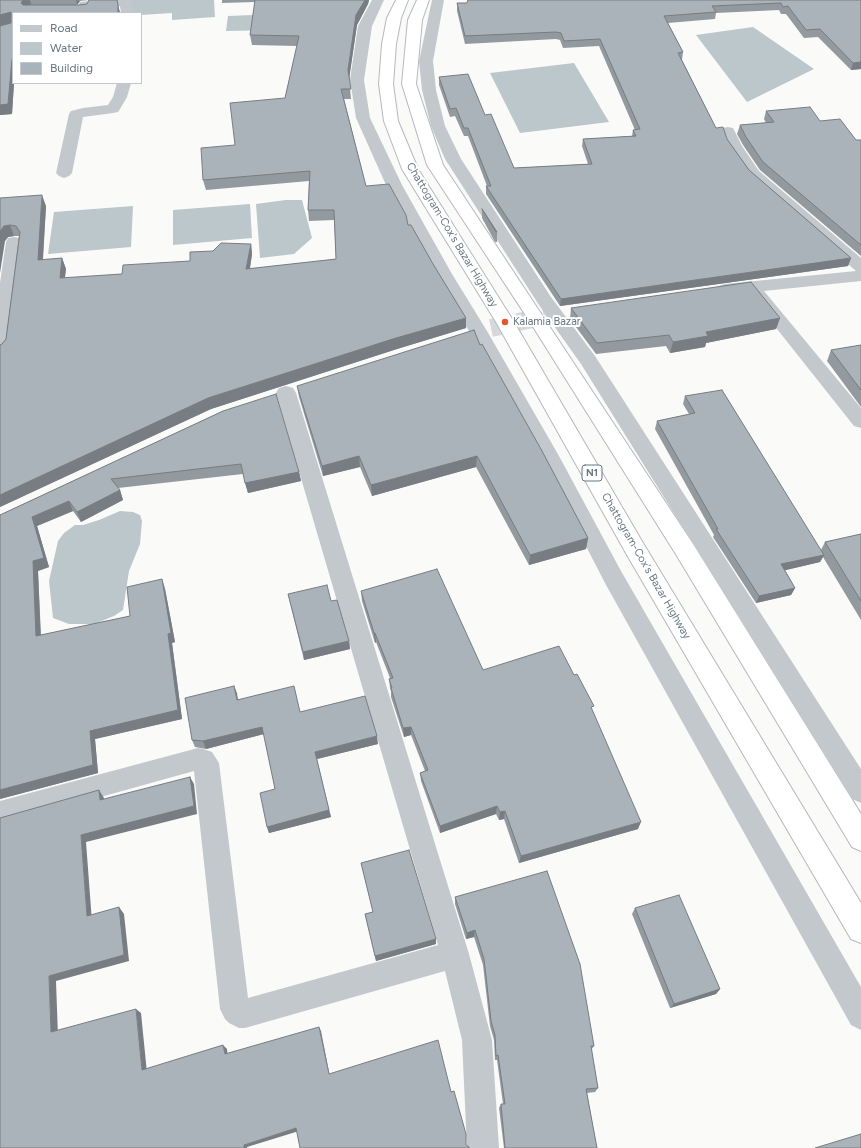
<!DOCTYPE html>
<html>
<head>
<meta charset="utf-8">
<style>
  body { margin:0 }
  #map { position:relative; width:861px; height:1148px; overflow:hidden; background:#fafaf8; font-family:Figtree,sans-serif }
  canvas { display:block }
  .legend { position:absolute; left:12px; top:12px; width:130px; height:72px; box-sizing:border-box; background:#fff; border:1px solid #c1c8cd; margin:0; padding:5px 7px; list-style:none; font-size:12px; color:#657683 }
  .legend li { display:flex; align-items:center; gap:8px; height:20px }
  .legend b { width:20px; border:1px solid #c1c8cd }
</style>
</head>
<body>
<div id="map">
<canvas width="861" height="1148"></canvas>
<ul class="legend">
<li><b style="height:5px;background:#c3c8cc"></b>Road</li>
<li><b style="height:11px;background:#bbc7cb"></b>Water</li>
<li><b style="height:11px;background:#aab3b9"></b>Building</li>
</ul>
</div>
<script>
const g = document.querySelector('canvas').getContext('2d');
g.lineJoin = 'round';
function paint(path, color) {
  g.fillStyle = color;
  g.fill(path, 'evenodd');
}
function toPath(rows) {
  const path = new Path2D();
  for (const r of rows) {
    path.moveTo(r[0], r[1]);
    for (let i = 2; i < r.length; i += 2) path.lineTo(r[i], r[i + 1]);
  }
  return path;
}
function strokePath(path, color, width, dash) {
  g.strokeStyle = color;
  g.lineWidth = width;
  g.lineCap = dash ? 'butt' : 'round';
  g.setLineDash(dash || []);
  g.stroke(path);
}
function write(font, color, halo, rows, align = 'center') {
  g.font = font + ' Figtree,sans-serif';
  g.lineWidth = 4;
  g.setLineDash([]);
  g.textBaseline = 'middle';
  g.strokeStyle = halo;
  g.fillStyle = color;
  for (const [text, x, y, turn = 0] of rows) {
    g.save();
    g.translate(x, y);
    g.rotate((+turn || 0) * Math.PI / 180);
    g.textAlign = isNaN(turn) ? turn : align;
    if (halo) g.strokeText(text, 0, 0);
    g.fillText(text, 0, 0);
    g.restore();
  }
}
paint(toPath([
  [130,0,214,0,215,17,172,20,172,13,141,15,141,13,130,13],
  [278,14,277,30,226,31,228,16],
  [753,27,814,69,747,102,696,35],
  [574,63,609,122,520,133,490,73],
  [286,200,302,200,312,238,294,254,260,258,256,204],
  [250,204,252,238,173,245,173,210],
  [133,206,131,247,48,254,54,212],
  [120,511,133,512,140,515,142,521,140,544,129,571,123,610,114,616,94,624,69,624,53,618,49,581,58,541,64,533,75,525,83,525,99,520]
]), '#bbc7cb');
strokePath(toPath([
  [491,328,551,315]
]), '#d5d9db', 18, [18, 9]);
const highway = toPath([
  [396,0,408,0,401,18,396,44,393,84,398,121,418,169,514,322,643,543,861,903,861,943,851,939,627,555,496,322,402,169,384,121,379,84,382,44,387,18,396,0],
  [417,0,429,0,422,20,416,84,443,165,693,544,861,814,861,851,852,847,677,556,530,322,427,165,402,84,408,20,417,0]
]);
strokePath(highway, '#b4b9bd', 2);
paint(toPath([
  [100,0,130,0,132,4,133,13,121,13,120,6,91,8,89,12,82,13,26,13,27,10,32,9,78,6,80,2,100,0],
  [372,0,384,0,372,26,364,80,370,118,402,185,452,274,487,331,559,456,621,571,861,987,861,1030,851,1025,605,583,542,461,469,331,434,274,386,185,356,118,350,80,358,26,372,0],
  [432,0,444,0,433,61,436,90,445,126,461,159,551,297,595,356,861,769,861,803,852,799,581,364,539,305,445,159,431,126,422,90,419,61,432,0],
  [117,83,131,83,127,97,120,109,118,112,113,113,83,117,72,173,69,176,64,178,59,176,56,173,69,114,71,111,83,108,108,105,113,97,117,83],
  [728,127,733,128,742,146,759,171,861,258,861,281,764,291,861,408,861,428,854,426,754,300,751,296,753,293,725,296,719,294,716,290,719,286,725,284,856,271,748,177,726,146,721,131,723,128,728,127],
  [14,237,20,238,22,242,9,349,6,353,0,355,0,283,6,242,8,238,14,237],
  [286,386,293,388,296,393,469,954,492,1040,499,1148,467,1148,462,1040,445,971,245,1028,239,1028,229,1023,225,1019,220,1009,194,771,0,825,0,801,198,748,203,749,212,752,219,763,248,998,438,945,276,393,279,388,286,386]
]), '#c3c8cc');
paint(highway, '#fff');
paint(toPath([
  [0,0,117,0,120,13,13,13,13,83,14,83,12,114,0,115,0,26,11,23,0,26],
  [89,0,87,4,79,5,74,5,77,5,80,1],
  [222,0,369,0,368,4,357,25,349,77,351,99,344,99,366,186,408,225,466,328,397,349,211,409,0,507,0,345,2,344,6,339,19,236,14,236,8,237,5,241,0,198,46,206,43,260,62,258,66,269,65,278,122,274,190,261,213,251,251,244,252,254,250,269,336,259,334,220,309,221,308,210,309,181,206,190,203,180,235,145,285,98,297,46,252,45,250,35,255,2,222,3],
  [861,0,861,69,851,70,818,37,804,38,786,14,781,14,779,10,716,13,715,19,668,23,683,52,682,60,716,128,727,139,749,170,851,258,848,266,560,306,486,194,486,186,487,186,468,136,464,136,455,116,450,117,439,85,439,77,485,115,514,168,588,164,582,146,583,139,632,136,633,130,635,130,599,46,563,48,560,40,556,39,465,44,457,11,457,3],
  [766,111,820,121,856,140,861,140,861,256,760,170,743,145,737,134,740,125,766,123,764,119],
  [482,209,497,232,497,242,495,242,482,218],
  [571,308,780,318,776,329,706,343,705,347,670,353,666,346,596,354,570,319],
  [480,345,588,538,586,549,529,565,476,467,372,496,360,467,323,476,299,397,297,386],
  [861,345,861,407,827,361,831,350],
  [685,396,821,550,825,542,861,534,861,620,823,557,820,562,785,570,795,588,791,595,756,603,713,537,714,535,655,429,657,421,689,414,683,404],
  [223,411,299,472,301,481,248,493,243,474,118,488,120,490,123,500,81,522,73,511,37,526,49,567,38,571,41,635,130,616,162,579,165,589,175,642,172,643,182,719,95,739,98,773,0,799,0,515],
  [361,591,483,670,592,711,638,829,519,863,504,819,499,820,496,814,440,833,421,781,420,773,425,771,411,735,404,737,391,697,391,691,390,688,389,679,390,678,376,642,375,643,362,601],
  [288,594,331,601,349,641,350,649,304,660],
  [234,686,238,700,300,712,378,744,317,759,331,817,269,833,267,827,275,789,264,734,206,749,195,747,192,740],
  [361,863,436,939,436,944,376,961,365,914,373,912],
  [455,897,594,1046,591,1050,598,1088,595,1092,587,1093,597,1148,504,1148,499,1108,501,1104,503,1104,497,1060,495,1060,494,1040,490,1026,483,965,474,937,466,939,455,904],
  [635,908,720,989,716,994,670,1008,632,914]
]), '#929a9f');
paint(toPath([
  [23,0,30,0,32,8,27,9,21,3],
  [76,0,80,1,77,5],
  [365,0,369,0,368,4,357,25,349,80,348,70,356,15],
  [118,5,120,13,118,13],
  [11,12,13,22,0,26,0,15],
  [12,59,13,62,13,83,14,83,12,114,0,115,0,105],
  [861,62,861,69,851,70,853,63],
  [42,195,46,206,42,271,38,260],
  [10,225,14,236,8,237,5,241,0,273,0,231,4,226],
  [251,244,252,254,248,279,246,269],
  [62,258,66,269,63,289,60,278],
  [851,258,848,266,560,306,561,299],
  [466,318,466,328,397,349,211,409,0,507,0,495,208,398,396,338],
  [780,318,776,329,706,343,705,347,670,353,673,342,706,332],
  [359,456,360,467,323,476,322,466],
  [477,456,476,467,372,496,371,485],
  [299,472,301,481,248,493,245,483],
  [120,490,123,500,81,522,77,512],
  [69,501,73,511,37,526,49,567,38,571,41,645,36,636,33,561,32,517],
  [588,538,586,549,529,565,530,555],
  [824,555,820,562,778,572,781,564],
  [162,579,165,589,175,642,172,643,182,719,95,739,98,773,0,799,0,790,90,731,168,634],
  [795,588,791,595,756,603,759,596],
  [374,633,375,633,376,642,375,643],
  [349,641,350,649,304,660,303,652],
  [234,686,237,693,239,708,237,700],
  [262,727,264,734,206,749,203,741],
  [411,727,411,735,404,737,403,728],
  [377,736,378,744,317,759,315,752],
  [190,777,194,784,197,814,86,842,92,922,87,916,81,835],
  [99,790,104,798,105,807,100,800],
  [497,806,496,814,440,833,440,826],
  [329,810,331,817,269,833,267,827],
  [505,811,504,819,499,820,500,812],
  [641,822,638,829,519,863,521,856],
  [119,907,124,914,129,961,56,981,58,1037,51,1032,49,976],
  [475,930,474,937,466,939,467,933],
  [436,939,436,944,376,961,375,956],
  [720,989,716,994,670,1008,674,1004],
  [136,1009,141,1013,147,1073,142,1070],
  [319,1027,321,1031,330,1077,329,1074],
  [223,1045,227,1049,228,1059,225,1054],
  [296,1128,299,1131,247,1147,247,1148,244,1148,244,1145]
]), '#777d82');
const building = toPath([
  [0,0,23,0,21,3,23,5,79,5,87,4,89,0,117,0,118,5,118,13,13,13,13,59,12,59,8,104,0,105,0,26,11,23,11,12,0,15,0,0],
  [255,0,365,0,356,15,348,70,351,89,341,89,366,186,389,184,406,215,408,225,411,225,433,264,466,318,396,338,208,398,0,495,0,345,2,344,6,339,20,232,16,226,10,225,4,226,0,231,0,234,0,198,42,195,38,260,62,258,60,278,122,274,123,265,190,261,190,252,213,251,221,243,251,244,246,269,336,259,334,210,308,210,310,171,203,180,201,148,235,145,230,103,285,98,299,36,250,35,255,0],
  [468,0,861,0,861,62,853,63,820,29,806,30,788,6,783,7,781,3,712,6,716,12,664,16,683,52,678,53,716,128,723,127,727,139,749,170,851,258,561,299,486,186,491,186,468,128,464,128,456,108,450,109,439,77,468,74,485,115,491,114,514,168,592,164,583,139,636,136,633,130,640,129,600,39,564,41,561,33,556,32,465,36,457,3,467,3,468,0],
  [810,107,820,121,840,119,856,140,861,140,861,245,763,162,746,137,740,125,774,122,766,111,810,107],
  [482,209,497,232,496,232,482,209],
  [751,282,780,318,706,332,708,336,673,342,669,335,597,343,571,308,751,282],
  [474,330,480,345,482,344,542,451,588,538,530,555,477,456,371,485,359,456,322,466,297,386,474,330],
  [861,345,861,390,831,350,861,345],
  [722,390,824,555,781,564,795,588,759,596,716,529,718,529,657,421,695,413,685,396,722,390],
  [276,394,299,472,245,483,241,464,111,479,120,490,77,512,69,501,32,517,44,558,33,561,36,636,130,616,127,587,162,579,171,633,168,634,178,710,90,731,93,765,0,790,0,515,223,411,276,394],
  [861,534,861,601,825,542,861,534],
  [437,569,483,670,559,646,574,675,577,674,594,706,591,707,641,822,521,856,505,811,500,812,497,806,440,826,420,773,428,770,411,727,403,728,391,688,392,688,389,679,393,678,375,633,374,633,361,591,437,569],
  [327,585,331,601,337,600,349,641,303,652,288,594,327,585],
  [234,686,237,700,294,686,300,712,365,696,377,736,315,752,329,810,267,827,260,793,275,789,262,727,203,741,192,740,185,698,234,686],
  [190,777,194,806,81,835,87,916,119,907,124,955,49,976,51,1032,136,1009,142,1070,223,1045,225,1054,319,1027,329,1074,438,1040,451,1092,454,1091,466,1134,466,1145,469,1147,469,1148,300,1148,296,1128,244,1145,244,1148,0,1148,0,818,99,790,100,800,190,777],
  [409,850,436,939,375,956,365,914,373,912,361,863,409,850],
  [547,871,580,964,594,1046,591,1046,598,1088,586,1089,597,1148,505,1148,501,1104,505,1104,498,1055,496,1056,495,1035,491,1021,484,959,475,930,467,933,455,897,547,871],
  [679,895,720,989,674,1004,635,908,679,895],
  [861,1134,861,1148,815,1148,861,1134]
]);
paint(building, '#aab3b9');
strokePath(building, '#777d82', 1);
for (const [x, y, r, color] of [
  [505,322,4,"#e4572e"]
]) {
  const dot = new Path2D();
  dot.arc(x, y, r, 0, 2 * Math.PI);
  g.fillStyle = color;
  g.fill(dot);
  strokePath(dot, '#fff', 1.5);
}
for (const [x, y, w] of [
  [592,473,20]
]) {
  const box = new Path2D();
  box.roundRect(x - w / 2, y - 8, w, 16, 3);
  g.fillStyle = '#fff';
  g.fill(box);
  strokePath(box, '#657683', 1);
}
write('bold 10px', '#657683', null, [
  ["N1",592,473]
]);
write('11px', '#657683', '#fff', [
  ["Chattogram-Cox's Bazar Highway",452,235,59],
  ["Chattogram-Cox's Bazar Highway",646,566,60]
]);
write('11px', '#657683', '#fff', [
  ["Kalamia Bazar",513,322]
], 'left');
</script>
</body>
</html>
